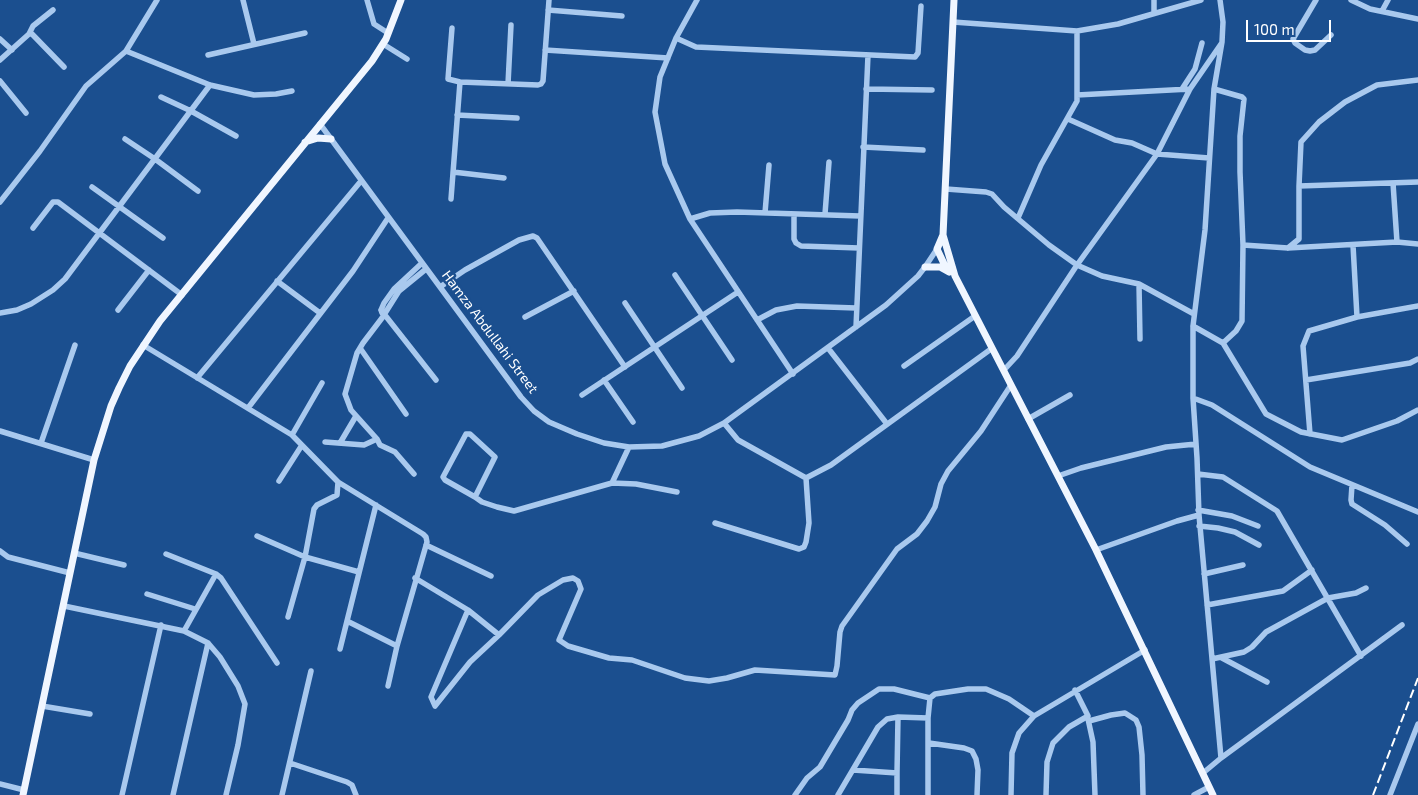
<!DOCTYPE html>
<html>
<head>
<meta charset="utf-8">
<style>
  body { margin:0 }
  #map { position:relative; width:1418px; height:795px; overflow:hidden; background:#1b4f8f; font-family:"Exo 2",sans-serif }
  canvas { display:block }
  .scale { position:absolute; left:1246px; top:20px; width:85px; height:22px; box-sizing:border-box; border:2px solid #fff; border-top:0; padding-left:6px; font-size:15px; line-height:18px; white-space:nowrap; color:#fff; -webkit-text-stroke:4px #1b4f8f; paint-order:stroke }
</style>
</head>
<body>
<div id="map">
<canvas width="1418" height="795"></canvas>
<div class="scale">100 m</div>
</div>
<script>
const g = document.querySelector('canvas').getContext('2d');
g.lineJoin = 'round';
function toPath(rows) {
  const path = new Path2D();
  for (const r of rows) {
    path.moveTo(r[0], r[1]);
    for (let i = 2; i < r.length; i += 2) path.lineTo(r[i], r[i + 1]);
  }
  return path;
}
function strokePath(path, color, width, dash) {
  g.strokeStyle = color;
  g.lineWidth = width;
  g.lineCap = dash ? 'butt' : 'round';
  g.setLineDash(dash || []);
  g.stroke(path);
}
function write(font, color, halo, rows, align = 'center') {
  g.font = font + ' "Exo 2",sans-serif';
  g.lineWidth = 5;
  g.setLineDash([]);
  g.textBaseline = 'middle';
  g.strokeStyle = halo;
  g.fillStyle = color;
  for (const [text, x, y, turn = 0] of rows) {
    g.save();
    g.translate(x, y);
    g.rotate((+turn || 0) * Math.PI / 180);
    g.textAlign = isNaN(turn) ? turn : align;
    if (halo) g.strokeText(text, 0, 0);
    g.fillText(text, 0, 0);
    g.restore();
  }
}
strokePath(toPath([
  [243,0,254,44],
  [367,0,374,24,388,33],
  [697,0,676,38,660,77,655,112,665,164,690,219,793,374],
  [1316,0,1293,39,1295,43,1305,50,1310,51,1315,50,1331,35],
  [1351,0,1370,9,1418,19],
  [548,10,622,16],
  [1382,11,1388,0],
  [1154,12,1154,0],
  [953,22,1077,31,1118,24,1201,0],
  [452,28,448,79,460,82,538,85,541,84,543,81,549,0],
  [29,34,33,26,53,10],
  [676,38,696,47,915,57,918,53,921,6],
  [0,39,12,50],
  [383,44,407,59],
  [545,50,668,58],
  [126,51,210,85,254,95,276,94,292,91],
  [208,55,305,33],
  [0,60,29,34,32,34,64,67],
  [0,81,26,113],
  [508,84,511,25],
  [866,89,932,90],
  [1182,89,1195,69,1202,43],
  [1214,89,1242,97,1244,99,1240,136,1240,172,1243,245,1242,321,1236,331,1223,343],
  [1077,95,1190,89],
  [161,97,191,111,236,136],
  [457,115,517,118],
  [1068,119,1115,140,1132,143,1157,154,1209,158],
  [320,124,521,397,534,411,549,422,577,434,604,443,629,447,662,446,699,436,724,423,886,305,918,276,925,267,937,249],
  [125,139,155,159,198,191],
  [863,147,923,150],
  [453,172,504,178],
  [1393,183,1397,242],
  [1299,186,1301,142,1319,122,1345,102,1377,85,1418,80],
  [92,187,163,238],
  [946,189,986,192,992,194,1004,207,1049,245,1077,265,1102,276,1139,284,1194,314],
  [451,199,460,82],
  [0,202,40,151,86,86,126,51,157,0],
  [765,213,769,165],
  [794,214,794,239,796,243,801,246,859,248],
  [825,214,829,162],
  [1018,218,1041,165,1077,101,1077,31],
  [690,219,710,213,737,212,860,216],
  [33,228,53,202,58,202,182,295],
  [1243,245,1288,248,1397,242,1418,244],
  [1353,245,1357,317],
  [1288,248,1299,239,1299,186,1418,182],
  [675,275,732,360],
  [277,281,320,313],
  [1139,284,1140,339],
  [440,287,465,270,519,240,533,236,537,238,625,367],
  [625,303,682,388],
  [118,310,149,270],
  [381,310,436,380],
  [0,313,17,310,31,304,53,290,65,279,210,85],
  [382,313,381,310,384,303,394,289,422,263],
  [525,317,574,291],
  [757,320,776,310,797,306,856,308],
  [1193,326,1223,343,1266,414,1301,432,1342,440,1397,421,1418,410],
  [856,327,868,55],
  [143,345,292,435,338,482,423,534,426,537,427,542,397,646,388,686],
  [360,348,406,414],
  [828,348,887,424],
  [904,366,975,316],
  [1004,370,1017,356,1077,265,1157,154,1190,89,1221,44],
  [197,378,361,181],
  [604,380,633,422],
  [1306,380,1410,363,1418,359],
  [582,395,738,292],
  [1193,398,1212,405,1310,467,1418,512],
  [248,408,353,271,388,218],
  [1028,419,1070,395],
  [724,423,738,440,806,478],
  [0,431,94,460],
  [1310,434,1303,346,1309,331,1357,317,1418,306],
  [292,435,322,383],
  [325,442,364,445,377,439],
  [41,443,75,345],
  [340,443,356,416],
  [414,474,395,452,380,445,377,439,351,410,345,394,357,353,363,343,382,318,399,291,426,269],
  [1198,474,1223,477,1277,511,1361,656],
  [1058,476,1081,468,1166,447,1196,444],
  [806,478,831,465,991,349],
  [279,481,302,445],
  [612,483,629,447],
  [1352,485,1351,500,1352,504,1385,525,1407,544],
  [475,497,495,457,470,434,466,434,443,477,445,480,475,497,482,502,497,507,514,511,612,483,636,484,677,492],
  [1198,510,1232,516,1258,526],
  [715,523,799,549,804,547,806,542,809,523,806,478],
  [1199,526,1218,528,1235,532,1259,545],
  [257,536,305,557,359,572],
  [426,545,491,576],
  [1096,550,1177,521,1199,515],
  [0,551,8,557,70,573],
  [74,553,124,565],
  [166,554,216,574,221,578,277,663],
  [1204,574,1243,565],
  [415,578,468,610,499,635,470,662,435,706,431,697,468,610],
  [147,594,195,609],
  [1207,605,1283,591,1312,570],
  [64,606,184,631,208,643,220,657,238,686,245,704,238,745,226,795],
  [288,617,305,557,314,509,317,505,337,495,338,482],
  [347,621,397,646],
  [184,631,216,574],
  [499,635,538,595,563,580,573,578,578,581,581,589,559,640,568,646,609,658,632,660,685,678,709,681,727,678,755,670,835,675,837,666,840,632,842,626,897,549,917,534,927,521,935,507,941,484,948,471,981,431,1011,385],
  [340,649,376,505],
  [1222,658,1267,682],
  [1212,659,1244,652,1252,647,1266,632,1328,598,1356,593,1366,588],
  [42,706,90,714],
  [1088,719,1093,742,1095,795],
  [1089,721,1111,715,1125,713,1136,720,1139,727,1142,755,1143,795],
  [929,743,964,748,972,751,976,759,978,770,977,795],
  [1221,758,1402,625],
  [290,763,347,782,352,785,356,795],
  [853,770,897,773,898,717],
  [1203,773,1221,758,1199,515,1197,458,1193,398,1193,326,1205,230,1214,89,1222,42,1223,22,1220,0],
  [0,784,24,790],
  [122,795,161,625],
  [173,795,208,643],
  [282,795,311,671],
  [795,795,807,778,820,767,848,720,852,710,858,703,879,689,894,689,930,698],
  [838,795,878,727,887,719,898,717,928,718],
  [897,795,897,773],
  [928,795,928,718,930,698,935,694,968,689,986,689,1009,699,1034,716],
  [1011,795,1012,753,1019,733,1034,716,1145,650],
  [1046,795,1047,762,1053,743,1069,727,1088,716,1075,690],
  [1194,795,1209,787],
  [1390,795,1418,724]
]), '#a9c9ee', 5.5);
strokePath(toPath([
  [954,0,943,235,955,276,1096,550,1213,795],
  [305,142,318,138,331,139],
  [943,235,937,249,947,270],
  [925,267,940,267,949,272],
  [23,795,94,460,111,406,119,388,130,366,160,321,372,61,386,39,401,0]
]), '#f0f6ff', 7);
strokePath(toPath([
  [1373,795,1418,678]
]), '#fff', 2, [9, 4]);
write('14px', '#fff', '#1b4f8f', [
  ["Hamza Abdullahi Street",490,332,53]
]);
</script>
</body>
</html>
